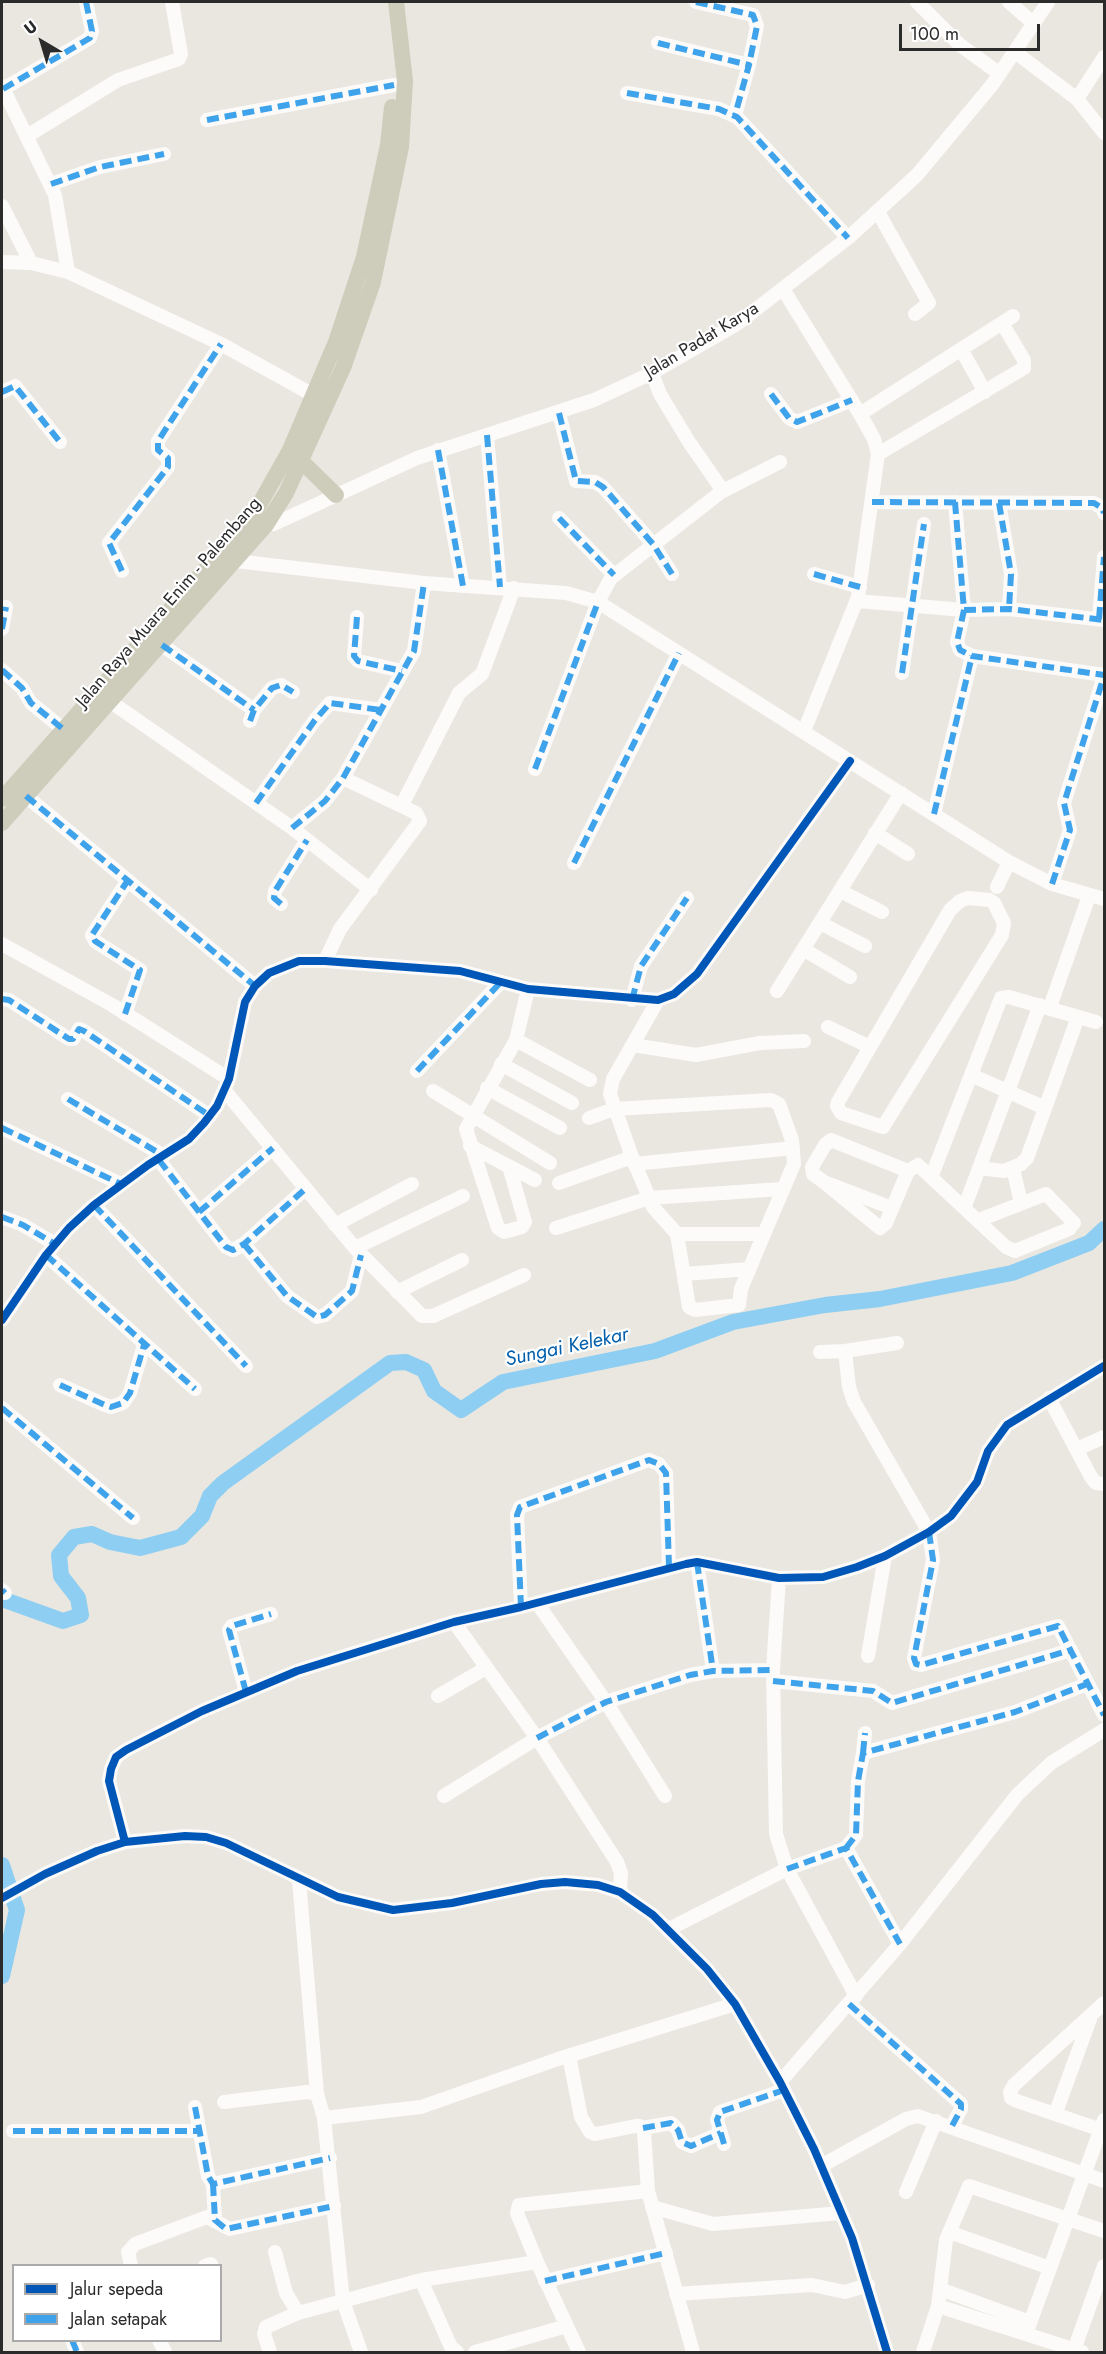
<!DOCTYPE html>
<html>
<head>
<meta charset="utf-8">
<style>
  body { margin:0 }
  #map { position:relative; width:1106px; height:2354px; overflow:hidden; background:#eae7e0; font-family:Jost,sans-serif }
  canvas { display:block }
  .frame { position:absolute; inset:0; border:3px solid #2b2b2b; pointer-events:none }
  .legend { position:absolute; left:12px; top:2264px; width:210px; height:78px; box-sizing:border-box; background:#fff; border:2px solid #aaa; margin:0; padding:8px 10px; list-style:none; font-size:18px; color:#2b2b2b }
  .legend li { display:flex; align-items:center; gap:12px; height:30px }
  .legend b { width:30px; border:2px solid #aaa }
  .north { position:absolute; left:12px; top:12px; width:60px; height:60px; -webkit-text-stroke:4px #fff; paint-order:stroke; rotate:322deg; font-size:16px; font-weight:700; line-height:24px; text-align:center; color:#2b2b2b }
  .north::after { content:''; display:block; margin:auto; width:21px; height:27px; background:#2b2b2b; clip-path:polygon(50% 0,100% 100%,50% 72%,0 100%) }
  .scale { position:absolute; left:899px; top:24px; width:141px; height:27px; box-sizing:border-box; border:3px solid #2b2b2b; border-top:0; padding-left:8px; font-size:18px; line-height:21px; white-space:nowrap; color:#2b2b2b; -webkit-text-stroke:4px #fff; paint-order:stroke }
</style>
</head>
<body>
<div id="map">
<canvas width="1106" height="2354"></canvas>
<div class="frame"></div>
<ul class="legend">
<li><b style="height:8px;background:#0057b8"></b>Jalur sepeda</li>
<li><b style="height:8px;background:#3ea3eb"></b>Jalan setapak</li>
</ul>
<div class="north">U</div>
<div class="scale">100 m</div>
</div>
<script>
const g = document.querySelector('canvas').getContext('2d');
g.lineJoin = 'round';
function toPath(rows) {
  const path = new Path2D();
  for (const r of rows) {
    path.moveTo(r[0], r[1]);
    for (let i = 2; i < r.length; i += 2) path.lineTo(r[i], r[i + 1]);
  }
  return path;
}
function strokePath(path, color, width, dash) {
  g.strokeStyle = color;
  g.lineWidth = width;
  g.lineCap = dash ? 'butt' : 'round';
  g.setLineDash(dash || []);
  g.stroke(path);
}
function write(font, color, halo, rows, align = 'center') {
  g.font = font + ' Jost,sans-serif';
  g.lineWidth = 4.5;
  g.setLineDash([]);
  g.textBaseline = 'middle';
  g.strokeStyle = halo;
  g.fillStyle = color;
  for (const [text, x, y, turn = 0] of rows) {
    g.save();
    g.translate(x, y);
    g.rotate((+turn || 0) * Math.PI / 180);
    g.textAlign = isNaN(turn) ? turn : align;
    if (halo) g.strokeText(text, 0, 0);
    g.fillText(text, 0, 0);
    g.restore();
  }
}
strokePath(toPath([
  [2,1599,63,1621,81,1615,78,1598,61,1576,59,1555,74,1537,92,1534,110,1542,140,1548,181,1537,202,1516,210,1496,223,1483,390,1363,406,1362,424,1370,434,1391,461,1410,503,1382,655,1351,733,1322,825,1305,880,1299,1012,1273,1089,1243,1104,1229],
  [2,1865,17,1910,2,1976]
]), '#8dcef2', 16);
strokePath(toPath([
  [696,2,753,15,757,26,749,65],
  [917,2,960,45,1000,74],
  [1009,2,1034,24],
  [658,43,749,65,735,115],
  [1015,52,1077,99,1104,133],
  [2,86,55,195,68,272],
  [3,89,90,38,92,31,86,2],
  [627,93,719,109,737,117,848,238],
  [1077,99,1104,57],
  [207,120,394,85],
  [27,136,118,80,179,59,181,54,172,2],
  [51,184,100,167,164,154],
  [2,206,31,263],
  [878,212,929,303,915,314],
  [2,262,31,263,68,272,221,344,315,396],
  [783,289,860,414,874,439,878,454,858,597,804,731],
  [961,349,985,392],
  [652,373,660,394,689,442,723,491],
  [2,392,15,386,60,442],
  [771,394,789,418,797,422,852,400],
  [559,413,576,481,595,482,603,487,653,544,672,574],
  [860,414,1013,316],
  [487,435,500,587],
  [438,450,463,586],
  [878,454,1024,368,1024,360,1002,323],
  [872,502,1094,503,1102,508,1104,513],
  [955,502,964,610,957,642,960,650,972,656,1104,675],
  [999,503,1011,574,1009,609],
  [559,518,614,575],
  [260,520,266,525,274,524,417,458,594,400,652,373,737,324,848,238,917,175,992,85,1048,2],
  [227,560,424,583,566,593,598,602,1009,862,1052,884,1104,899],
  [122,571,109,543,168,467,168,458,158,450,158,441,221,344],
  [814,574,860,587],
  [857,601,964,610,1009,609,1104,620],
  [357,617,354,656,358,661,402,671],
  [1099,619,1104,557],
  [2,629,6,607],
  [162,645,254,710],
  [2,670,22,688,31,703,63,729],
  [902,673,924,524],
  [111,702,292,828,371,890],
  [250,721,254,710,272,688,281,685,293,692],
  [535,769,598,602,611,578,721,492,780,462],
  [26,796,255,986],
  [256,803,315,720,330,703,381,710],
  [402,805,459,693,482,674,514,588],
  [934,814,972,656],
  [292,828,325,801,343,778,414,651,424,583],
  [875,833,908,854],
  [574,863,679,653],
  [1052,884,1070,830,1064,803,1104,676],
  [997,887,1009,862],
  [840,891,882,912],
  [968,898,990,900,994,903,1004,923,1002,935,883,1127,841,1113,837,1106,838,1102,950,910,960,901,968,898],
  [281,904,274,898,275,891,307,840],
  [820,923,865,946],
  [2,944,112,1005,229,1079],
  [803,949,850,977],
  [325,961,340,929,420,821,416,813,343,778],
  [777,991,901,793],
  [2,999,9,1000,69,1039,73,1039,79,1029,84,1031,210,1116],
  [632,1000,641,966,687,898],
  [658,1000,613,1079,610,1094,632,1157,653,1207,677,1234,689,1307,695,1310,739,1305,741,1289,764,1234],
  [1050,1007,1089,896],
  [125,1014,140,970,95,941,92,935,128,880],
  [828,1027,870,1047],
  [516,1040,590,1080],
  [633,1045,696,1055,760,1043,804,1041],
  [501,1064,572,1103],
  [417,1071,500,983],
  [971,1075,1045,1108],
  [487,1088,560,1128],
  [225,1091,355,1248,422,1316,433,1316,524,1275],
  [433,1091,550,1163],
  [68,1099,164,1156],
  [589,1118,614,1109,771,1100,779,1104,792,1140,794,1164,764,1234,677,1234],
  [2,1128,121,1184],
  [470,1146,535,1180],
  [159,1160,226,1247,233,1250,244,1244,305,1189],
  [634,1164,793,1148],
  [509,1166,525,1222,522,1227,504,1232,498,1228,466,1129,516,1040,528,989],
  [979,1168,1004,1171,1021,1164,1027,1158,1078,1017],
  [1013,1168,1021,1203],
  [932,1175,1001,998,1009,997,1096,1022],
  [824,1182,880,1228,886,1223,908,1171,918,1165,1006,1247,1015,1251,1069,1229,1074,1223,1046,1194,979,1220],
  [559,1183,632,1157],
  [94,1205,246,1366],
  [965,1206,1040,1005],
  [892,1208,824,1182,813,1174,812,1167,825,1145,831,1140,908,1171],
  [199,1212,273,1148],
  [2,1217,23,1225,55,1244],
  [335,1225,412,1184],
  [556,1228,649,1198,782,1189],
  [244,1244,287,1296,317,1317,325,1315,352,1291,361,1255],
  [355,1248,463,1196],
  [46,1255,195,1389],
  [684,1274,749,1269],
  [397,1292,462,1260],
  [2,1320,46,1255,69,1228,94,1205,148,1165,189,1139,204,1123,217,1106,229,1079,245,1002,255,986,269,973,299,961,325,961,460,971,528,989,658,1000,674,994,697,974,850,761],
  [845,1351,897,1343],
  [820,1352,845,1351,849,1387,854,1402,929,1532,933,1560,914,1658,916,1664,921,1665,1058,1626,1104,1715],
  [60,1385,105,1405,111,1407,123,1403,130,1393,144,1345],
  [1049,1398,1091,1477,1096,1483,1104,1484],
  [2,1408,133,1518],
  [1077,1449,1104,1437],
  [697,1562,713,1671],
  [779,1578,773,1670,776,1834,787,1869,856,1996],
  [2,1590,5,1593],
  [537,1603,606,1702,665,1796],
  [521,1607,517,1515,520,1507,649,1460,659,1464,666,1473,669,1567],
  [454,1622,537,1738,617,1862,621,1873,620,1892],
  [868,1656,885,1556],
  [773,1681,873,1691,892,1703,1071,1650],
  [246,1692,229,1630,232,1626,271,1614],
  [438,1696,486,1668],
  [863,1753,865,1733],
  [444,1796,537,1738,606,1702,690,1675,713,1671,773,1670],
  [125,1842,109,1781,111,1769,116,1757,126,1750,202,1711,297,1671,454,1622,521,1607,686,1564,697,1562,779,1578,823,1577,857,1567,885,1556,929,1532,951,1516,977,1482,988,1451,1007,1425,1104,1366],
  [846,1848,856,1835,858,1781,863,1753,1015,1712,1087,1684],
  [299,1880,317,2094,324,2118],
  [2,1898,45,1874,97,1851,125,1842,185,1836,206,1837,226,1843,338,1897,393,1910,452,1903,541,1884,565,1882,598,1885,620,1892,653,1915,707,1969,735,2004,780,2082,814,2149,852,2238,887,2352],
  [669,1929,787,1869,846,1848,900,1944],
  [1104,2003,1014,2085,1010,2092,1011,2098,1017,2101,1104,2131],
  [849,2004,961,2104,961,2109,952,2126],
  [569,2056,581,2117,590,2132,595,2134,636,2126,640,2126,644,2131,648,2191,693,2352],
  [780,2082,900,1944,1017,1795,1051,1763,1104,1730],
  [224,2102,307,2092,317,2094],
  [195,2107,208,2176,213,2184,330,2158],
  [1056,2112,1090,2019],
  [643,2128,671,2123,678,2130,682,2142,691,2146,721,2133],
  [13,2131,199,2131],
  [724,2144,717,2120,720,2112,784,2090],
  [821,2166,906,2119,918,2116,1104,2181],
  [213,2184,215,2220],
  [906,2192,936,2121],
  [652,2207,713,2224,841,2213],
  [949,2232,1050,2268],
  [275,2252,286,2293,298,2313],
  [131,2266,128,2252,135,2244,207,2217,230,2229,334,2206],
  [205,2266,211,2264],
  [421,2280,451,2347,457,2352],
  [545,2281,666,2253],
  [940,2289,1030,2322],
  [676,2294,812,2285,845,2292,868,2285],
  [938,2306,1082,2352],
  [1026,2334,1104,2120],
  [72,2340,77,2352],
  [159,2340,165,2352],
  [1074,2350,1104,2266],
  [270,2352,264,2334,266,2327,298,2313,421,2280,537,2262],
  [361,2352,343,2301,324,2118,421,2107,558,2059,735,2004],
  [475,2352,567,2326],
  [579,2352,537,2262,517,2213,519,2205,648,2191],
  [923,2352,938,2306,946,2240,969,2186,1104,2231]
]), '#fcfbfa', 14);
strokePath(toPath([
  [294,454,336,495],
  [2,799,253,516,290,450,336,342,364,257,388,145,392,107],
  [2,823,266,525,286,493,343,368,373,282,401,147,405,81,396,2]
]), '#ceccbb', 16);
strokePath(toPath([
  [696,2,753,15,757,26,749,65],
  [658,43,749,65,735,115],
  [3,89,90,38,92,31,86,2],
  [627,93,719,109,737,117,848,238],
  [207,120,394,85],
  [51,184,100,167,164,154],
  [2,392,15,386,60,442],
  [771,394,789,418,797,422,852,400],
  [559,413,576,481,595,482,603,487,653,544,672,574],
  [487,435,500,587],
  [438,450,463,586],
  [872,502,1094,503,1102,508,1104,513],
  [955,502,964,610,957,642,960,650,972,656,1104,675],
  [999,503,1011,574,1009,609],
  [559,518,614,575],
  [122,571,109,543,168,467,168,458,158,450,158,441,221,344],
  [814,574,860,587],
  [964,610,1009,609,1104,620],
  [357,617,354,656,358,661,402,671],
  [1099,619,1104,557],
  [2,629,6,607],
  [162,645,254,710],
  [2,670,22,688,31,703,63,729],
  [902,673,924,524],
  [250,721,254,710,272,688,281,685,293,692],
  [535,769,598,602],
  [26,796,255,986],
  [256,803,315,720,330,703,381,710],
  [934,814,972,656],
  [292,828,325,801,343,778,414,651,424,583],
  [574,863,679,653],
  [1052,884,1070,830,1064,803,1104,676],
  [281,904,274,898,275,891,307,840],
  [2,999,9,1000,69,1039,73,1039,79,1029,84,1031,210,1116],
  [632,1000,641,966,687,898],
  [125,1014,140,970,95,941,92,935,128,880],
  [417,1071,500,983],
  [68,1099,164,1156],
  [2,1128,121,1184],
  [159,1160,226,1247,233,1250,244,1244,305,1189],
  [94,1205,246,1366],
  [199,1212,273,1148],
  [2,1217,23,1225,55,1244],
  [244,1244,287,1296,317,1317,325,1315,352,1291,361,1255],
  [46,1255,195,1389],
  [60,1385,105,1405,111,1407,123,1403,130,1393,144,1345],
  [2,1408,133,1518],
  [929,1532,933,1560,914,1658,916,1664,921,1665,1058,1626,1104,1715],
  [697,1562,713,1671],
  [2,1590,5,1593],
  [521,1607,517,1515,520,1507,649,1460,659,1464,666,1473,669,1567],
  [773,1681,873,1691,892,1703,1071,1650],
  [246,1692,229,1630,232,1626,271,1614],
  [537,1738,606,1702,690,1675,713,1671,773,1670],
  [863,1753,865,1733],
  [846,1848,856,1835,858,1781,863,1753,1015,1712,1087,1684],
  [787,1869,846,1848,900,1944],
  [849,2004,961,2104,961,2109,952,2126],
  [195,2107,208,2176,213,2184,330,2158],
  [643,2128,671,2123,678,2130,682,2142,691,2146,721,2133],
  [13,2131,199,2131],
  [724,2144,717,2120,720,2112,784,2090],
  [213,2184,215,2220,226,2229,334,2206],
  [545,2281,666,2253],
  [72,2340,77,2352]
]), '#3ea3eb', 6, [12, 6]);
strokePath(toPath([
  [2,1320,46,1255,69,1228,94,1205,148,1165,189,1139,204,1123,217,1106,229,1079,245,1002,255,986,269,973,299,961,325,961,460,971,528,989,658,1000,674,994,697,974,850,761],
  [125,1842,109,1781,111,1769,116,1757,126,1750,202,1711,297,1671,454,1622,521,1607,686,1564,697,1562,779,1578,823,1577,857,1567,885,1556,929,1532,951,1516,977,1482,988,1451,1007,1425,1104,1366],
  [2,1898,45,1874,97,1851,125,1842,185,1836,206,1837,226,1843,338,1897,393,1910,452,1903,541,1884,565,1882,598,1885,620,1892,653,1915,707,1969,735,2004,780,2082,814,2149,852,2238,887,2352]
]), '#0057b8', 8);
write('18px', '#2b2b2b', '#fff', [
  ["Jalan Padat Karya",702,341,-31],
  ["Jalan Raya Muara Enim - Palembang",169,603,-49]
]);
write('italic 20px', '#005eab', '#fff', [
  ["Sungai Kelekar",567,1348,-12]
]);
</script>
</body>
</html>
